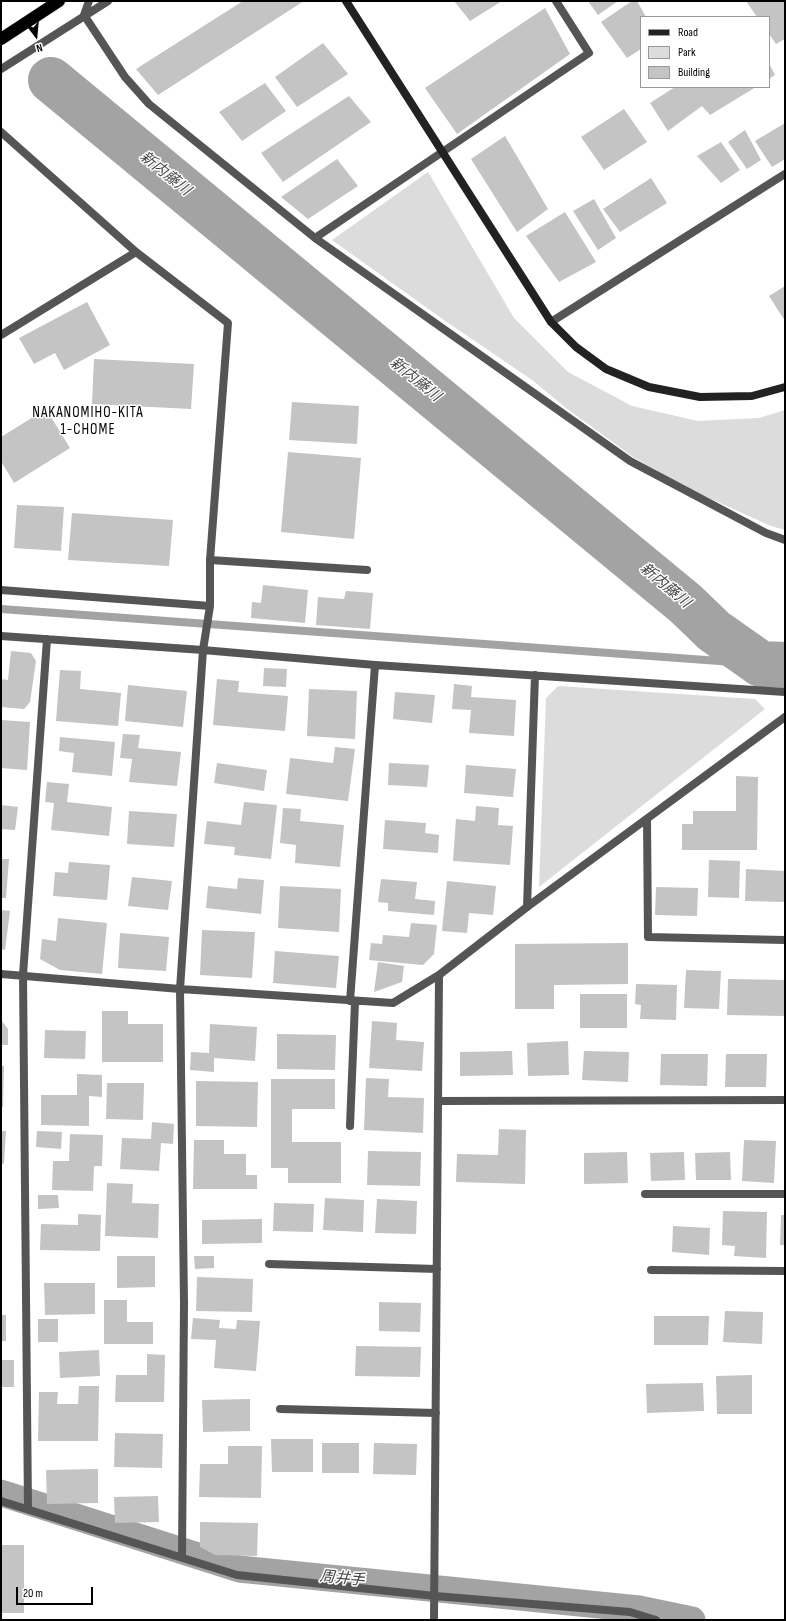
<!DOCTYPE html>
<html>
<head>
<meta charset="utf-8">
<style>
  body { margin:0 }
  #map { position:relative; width:786px; height:1621px; overflow:hidden; background:#fff; font-family:"Sofia Sans Condensed",sans-serif }
  canvas { display:block }
  .frame { position:absolute; inset:0; border:2px solid #000; pointer-events:none }
  .legend { position:absolute; left:640px; top:16px; width:130px; height:72px; box-sizing:border-box; background:#fff; border:1px solid #999; margin:0; padding:5px 7px; list-style:none; font-size:12px; color:#000 }
  .legend li { display:flex; align-items:center; gap:8px; height:20px }
  .legend b { width:20px; border:1px solid #999 }
  .north { position:absolute; left:16px; top:16px; width:40px; height:40px; -webkit-text-stroke:3px #fff; paint-order:stroke; rotate:164deg; font-size:11px; font-weight:700; line-height:16px; text-align:center; color:#000 }
  .north::after { content:''; display:block; margin:auto; width:14px; height:18px; background:#000; clip-path:polygon(50% 0,100% 100%,50% 72%,0 100%) }
  .scale { position:absolute; left:16px; top:1587px; width:77px; height:18px; box-sizing:border-box; border:2px solid #000; border-top:0; padding-left:5px; font-size:12px; line-height:14px; white-space:nowrap; color:#000; -webkit-text-stroke:3px #fff; paint-order:stroke }
</style>
</head>
<body>
<div id="map">
<canvas width="786" height="1621"></canvas>
<div class="frame"></div>
<ul class="legend">
<li><b style="height:5px;background:#222"></b>Road</li>
<li><b style="height:11px;background:#dcdcdc"></b>Park</li>
<li><b style="height:11px;background:#c4c4c4"></b>Building</li>
</ul>
<div class="north">N</div>
<div class="scale">20 m</div>
</div>
<script>
const g = document.querySelector('canvas').getContext('2d');
g.lineJoin = 'round';
function paint(path, color) {
  g.fillStyle = color;
  g.fill(path, 'evenodd');
}
function toPath(rows) {
  const path = new Path2D();
  for (const r of rows) {
    path.moveTo(r[0], r[1]);
    for (let i = 2; i < r.length; i += 2) path.lineTo(r[i], r[i + 1]);
  }
  return path;
}
function strokePath(path, color, width, dash) {
  g.strokeStyle = color;
  g.lineWidth = width;
  g.lineCap = dash ? 'butt' : 'round';
  g.setLineDash(dash || []);
  g.stroke(path);
}
function write(font, color, halo, rows, align = 'center') {
  g.font = font + ' "Sofia Sans Condensed","Noto Sans JP",sans-serif';
  g.lineWidth = 3;
  g.setLineDash([]);
  g.textBaseline = 'middle';
  g.strokeStyle = halo;
  g.fillStyle = color;
  for (const [text, x, y, turn = 0] of rows) {
    g.save();
    g.translate(x, y);
    g.rotate((+turn || 0) * Math.PI / 180);
    g.textAlign = isNaN(turn) ? turn : align;
    if (halo) g.strokeText(text, 0, 0);
    g.fillText(text, 0, 0);
    g.restore();
  }
}
paint(toPath([
  [428,172,514,318,568,372,632,406,698,421,759,418,785,410,785,530,771,526,691,490,633,457,566,408,532,380,441,318,332,240],
  [558,686,755,699,765,709,539,887,546,698]
]), '#dcdcdc');
strokePath(toPath([
  [1,609,761,664]
]), '#a3a3a3', 8);
strokePath(toPath([
  [1,1493,239,1569,639,1609,692,1620]
]), '#a3a3a3', 27);
strokePath(toPath([
  [51,80,686,604,714,631,761,664,785,665]
]), '#a3a3a3', 46);
paint(toPath([
  [243,1,304,1,158,95,136,69],
  [454,1,502,1,470,21],
  [588,1,618,1,598,15],
  [632,1,637,1,646,17,641,17,641,49,627,58,601,22],
  [746,1,785,1,785,39,776,44,769,34,769,17,757,17],
  [545,8,570,54,457,134,425,88],
  [323,43,348,74,297,107,275,77],
  [769,63,775,75,769,79],
  [265,83,286,111,242,141,219,112],
  [675,87,756,87,710,115,702,106,668,131,650,103],
  [349,96,371,122,283,182,261,153],
  [624,109,647,142,604,170,581,137],
  [785,123,785,159,772,167,755,141],
  [745,130,761,160,747,169,728,142],
  [505,136,548,209,517,232,471,159],
  [721,142,740,170,721,183,697,156],
  [337,159,358,186,308,219,281,197],
  [651,178,667,203,620,232,603,209],
  [594,199,616,238,598,250,573,211],
  [565,212,596,262,559,282,526,236],
  [785,286,785,321,769,296],
  [87,302,110,345,64,370,55,353,34,364,19,338],
  [94,359,194,364,191,409,92,404],
  [292,402,359,406,357,444,289,440],
  [46,409,70,448,14,483,1,461,1,437],
  [288,452,361,458,354,539,281,532],
  [17,505,64,507,61,551,14,548],
  [72,513,173,520,169,566,68,560],
  [263,585,308,590,305,623,251,618,252,602,261,603],
  [346,591,373,593,370,629,316,625,318,597,344,599],
  [11,651,31,653,36,661,30,702,24,709,1,707,1,679,8,680],
  [264,668,287,669,286,687,263,686],
  [60,670,81,671,80,689,121,693,118,726,56,721],
  [217,679,239,681,238,692,288,696,285,731,213,725],
  [454,684,472,686,471,697,516,700,514,736,469,733,471,710,452,709],
  [128,685,187,691,183,727,125,721],
  [309,689,357,691,355,739,307,736],
  [395,692,435,695,432,723,393,719],
  [1,720,30,722,27,770,1,768],
  [123,734,140,735,138,748,181,752,177,786,129,782,132,759,120,758],
  [60,737,115,742,112,776,72,772,74,753,59,751],
  [335,747,355,749,348,801,286,794,290,758,333,763],
  [217,763,267,770,264,791,214,783],
  [389,763,429,765,427,787,388,785],
  [466,765,516,769,513,797,464,793],
  [736,776,758,777,757,850,682,850,682,824,693,824,693,811,736,811],
  [47,782,69,784,67,802,112,807,109,836,51,830,54,803,45,802],
  [244,802,277,805,271,859,234,855,235,847,204,844,207,821,241,825],
  [1,805,18,807,15,830,1,829],
  [476,806,499,808,498,825,513,826,510,865,453,861,456,819,475,821],
  [283,808,301,809,300,821,344,825,340,867,295,863,296,845,280,843],
  [129,811,177,814,174,847,127,844],
  [385,820,426,823,425,833,439,835,438,853,383,849],
  [1,859,9,859,6,898,1,898],
  [709,860,740,861,739,898,708,897],
  [69,862,110,865,107,900,53,896,55,872,68,873],
  [746,869,785,871,785,902,745,901],
  [132,877,172,881,168,910,128,906],
  [238,878,264,880,261,914,206,908,208,886,237,889],
  [381,879,417,882,415,899,435,901,434,915,388,911,388,903,378,902],
  [447,881,496,886,493,915,469,913,467,933,442,931],
  [280,886,341,889,339,932,278,928],
  [656,887,698,888,697,916,655,915],
  [1,910,10,911,5,950,1,949],
  [58,918,107,923,102,974,60,970,40,959,42,939,56,941],
  [411,923,437,925,434,954,423,965,369,960,371,943,382,944,383,935,409,937],
  [202,930,255,932,252,978,200,975],
  [120,933,169,937,166,971,118,968],
  [628,943,628,984,554,985,554,1009,515,1009,515,944],
  [275,951,339,956,336,988,273,983],
  [378,962,404,966,402,982,374,992],
  [686,970,721,971,719,1009,684,1008],
  [728,979,785,980,785,1016,727,1015],
  [636,984,677,985,676,1020,640,1019,641,1005,635,1004],
  [580,994,627,994,627,1028,580,1028],
  [102,1011,128,1011,128,1024,163,1024,163,1062,102,1062],
  [1,1020,8,1029,8,1045,1,1045],
  [372,1021,397,1023,396,1040,424,1042,422,1071,369,1068],
  [210,1024,257,1027,255,1061,214,1058,214,1072,190,1070,191,1052,209,1053],
  [45,1030,86,1031,85,1059,44,1058],
  [277,1034,336,1035,335,1070,277,1069],
  [568,1041,569,1075,528,1076,527,1043],
  [512,1051,513,1075,460,1076,460,1052],
  [584,1051,629,1052,628,1082,582,1080],
  [661,1054,708,1054,707,1086,660,1085],
  [726,1054,767,1054,766,1087,725,1087],
  [1,1066,4,1066,3,1107,1,1107],
  [77,1074,102,1075,102,1097,89,1096,89,1126,41,1125,41,1095,77,1095],
  [366,1078,389,1079,388,1097,424,1098,423,1133,364,1130],
  [271,1079,335,1079,335,1109,292,1109,292,1142,341,1142,341,1183,288,1183,288,1168,271,1168],
  [196,1081,258,1082,257,1127,196,1126],
  [107,1083,144,1083,143,1120,106,1119],
  [152,1122,174,1124,173,1144,161,1143,159,1171,120,1169,122,1138,151,1139],
  [499,1129,526,1130,525,1184,456,1182,457,1154,498,1155],
  [1,1131,6,1131,4,1164,1,1163],
  [37,1131,62,1132,61,1149,36,1147],
  [70,1134,103,1135,102,1166,94,1166,93,1191,52,1190,53,1161,69,1161],
  [194,1140,224,1140,224,1154,246,1154,246,1175,257,1175,257,1189,193,1189],
  [744,1140,776,1141,774,1183,742,1181],
  [368,1151,421,1152,420,1186,367,1185],
  [627,1152,628,1183,584,1184,584,1153],
  [684,1152,685,1180,651,1181,650,1153],
  [730,1152,731,1180,696,1180,695,1153],
  [107,1183,133,1184,132,1203,159,1204,158,1238,105,1236],
  [38,1195,58,1195,59,1208,38,1209],
  [325,1198,364,1200,363,1232,323,1230],
  [377,1199,417,1201,416,1234,375,1233],
  [274,1203,314,1204,313,1232,273,1231],
  [723,1211,767,1212,766,1258,734,1256,735,1246,722,1245],
  [78,1214,101,1215,100,1251,40,1250,41,1224,78,1225],
  [781,1215,785,1215,785,1245,780,1245],
  [262,1219,262,1243,202,1244,202,1220],
  [673,1226,710,1228,709,1255,672,1252],
  [117,1256,155,1256,155,1287,117,1288],
  [194,1256,214,1256,214,1268,195,1269],
  [197,1277,253,1279,252,1312,196,1311],
  [44,1283,95,1283,95,1314,45,1315],
  [104,1300,127,1300,127,1322,153,1322,153,1344,104,1344],
  [379,1302,421,1303,420,1332,379,1331],
  [725,1311,763,1312,762,1344,723,1342],
  [1,1315,6,1315,6,1341,1,1341],
  [654,1316,709,1316,708,1345,654,1345],
  [193,1318,220,1320,219,1328,236,1329,237,1320,260,1321,256,1371,214,1368,216,1340,191,1339],
  [38,1319,58,1319,58,1342,38,1342],
  [356,1346,421,1347,420,1377,355,1376],
  [99,1350,100,1376,60,1378,59,1352],
  [147,1354,165,1355,164,1402,115,1402,116,1375,147,1375],
  [1,1360,14,1360,14,1387,1,1387],
  [752,1375,752,1414,717,1414,716,1376],
  [703,1383,704,1411,647,1413,646,1384],
  [79,1386,99,1386,98,1441,38,1441,39,1392,58,1392,57,1404,78,1404],
  [250,1399,250,1431,203,1432,202,1400],
  [115,1433,163,1434,162,1468,114,1467],
  [271,1439,313,1439,313,1472,272,1472],
  [322,1443,359,1443,359,1473,322,1473],
  [374,1443,417,1444,416,1475,373,1474],
  [228,1446,262,1446,261,1498,199,1497,200,1464,228,1464],
  [98,1469,98,1503,47,1504,46,1470],
  [158,1496,159,1522,115,1523,114,1497],
  [200,1522,258,1523,257,1556,215,1555,200,1547],
  [1,1545,24,1545,24,1613,1,1613]
]), '#c4c4c4');
const highway = toPath([
  [1,39,59,1]
]);
strokePath(highway, '#dbdbdb', 13);
strokePath(toPath([
  [210,560,367,570],
  [651,1270,785,1271]
]), '#555', 8);
strokePath(toPath([
  [84,15,125,77,149,104,315,238,630,461,766,533,785,540],
  [84,15,89,1],
  [1,69,108,1],
  [1,132,136,252,228,323,210,560,210,606,203,650,180,989,184,1303,182,1557],
  [315,238,589,53,556,1],
  [551,322,785,174],
  [1,335,136,252],
  [1,590,210,606],
  [1,636,203,650,375,665,785,692],
  [647,819,648,937,785,940],
  [527,907,535,675],
  [1,974,180,989,393,1003,439,975,527,907,785,717],
  [350,1001,375,665],
  [438,1101,785,1100],
  [350,1126,355,1002],
  [645,1194,785,1194],
  [269,1264,437,1269],
  [280,1409,436,1413],
  [1,1501,237,1575,435,1596,630,1612,656,1620],
  [28,1509,23,975,47,639],
  [434,1620,439,975]
]), '#555', 8);
strokePath(toPath([
  [346,1,551,322,576,347,606,369,649,387,700,397,752,396,785,387]
]), '#222', 8);
strokePath(highway, '#000', 12);
write('italic 15px', '#444', '#fff', [
  ["新内藤川",165,174,39],
  ["新内藤川",415,380,39],
  ["新内藤川",665,586,40],
  ["周井手",342,1579,6]
]);
g.letterSpacing = '1px';
write('15px', '#000', '#fff', [
  ["NAKANOMIHO-KITA",88,413],
  ["1-CHOME",88,430]
]);
g.letterSpacing = '0px';
</script>
</body>
</html>
